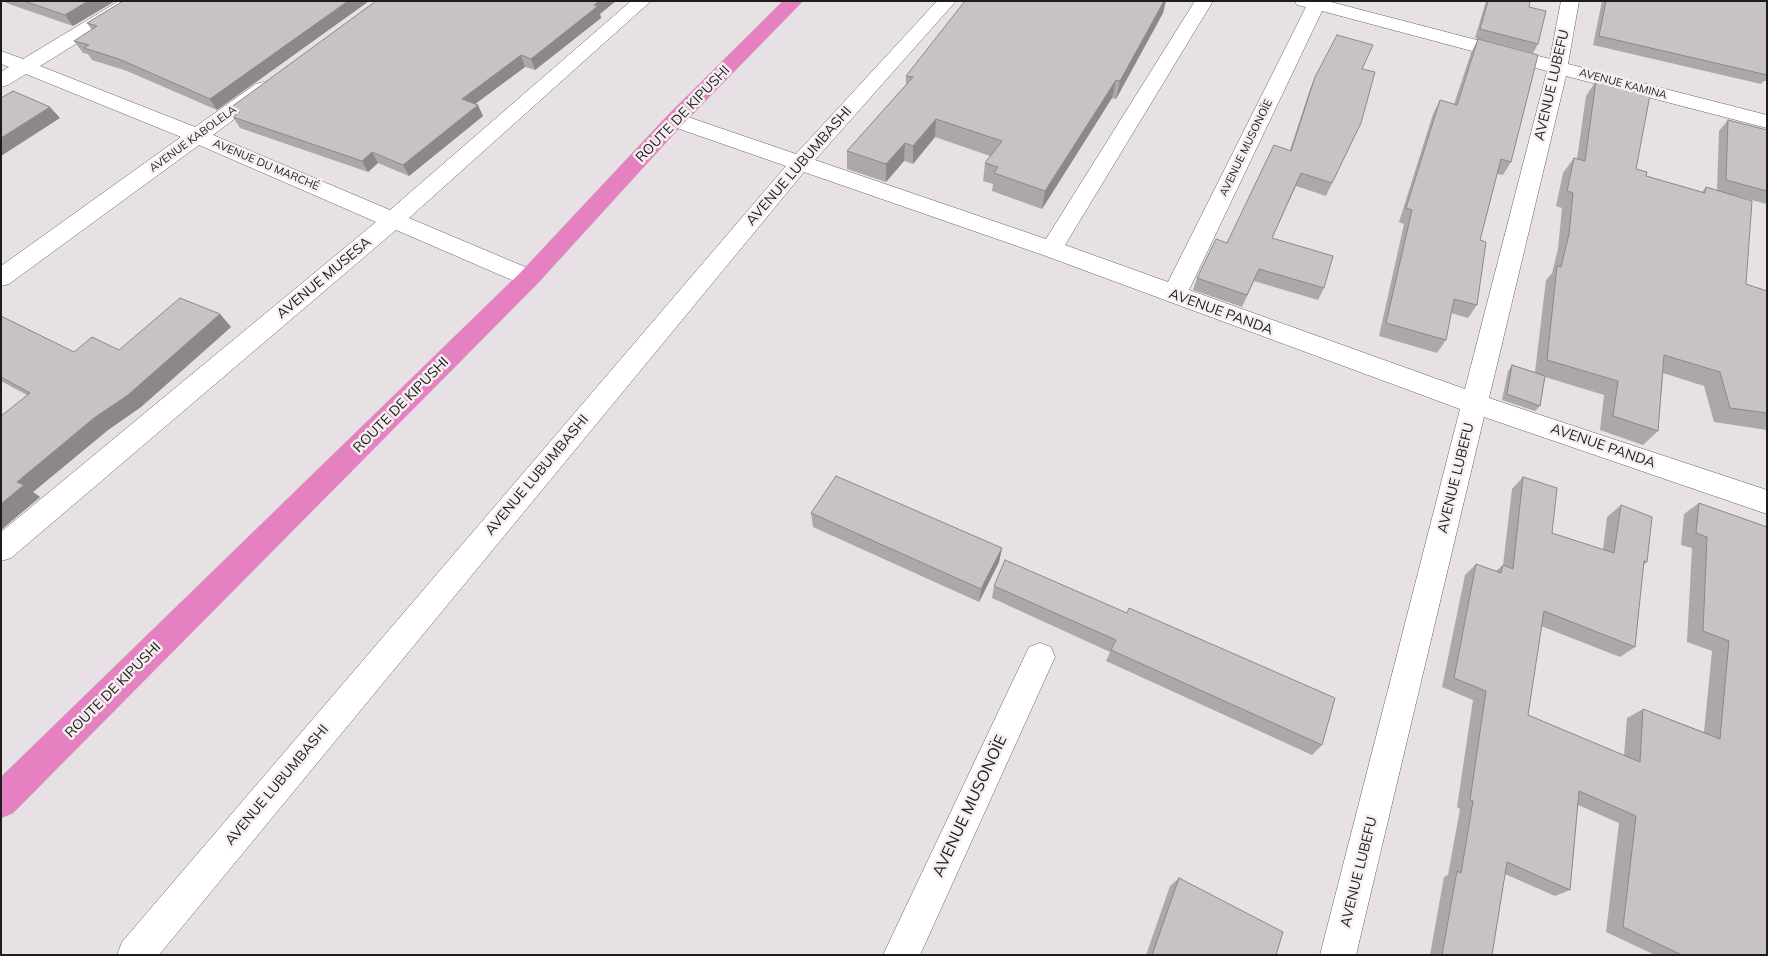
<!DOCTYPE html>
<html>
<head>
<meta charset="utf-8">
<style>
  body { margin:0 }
  #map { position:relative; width:1768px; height:956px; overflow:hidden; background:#e7e1e5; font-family:Mulish,sans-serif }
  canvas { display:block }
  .frame { position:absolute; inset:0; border:2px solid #1d1b1c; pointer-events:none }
</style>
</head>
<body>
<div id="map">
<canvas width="1768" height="956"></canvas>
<div class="frame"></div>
</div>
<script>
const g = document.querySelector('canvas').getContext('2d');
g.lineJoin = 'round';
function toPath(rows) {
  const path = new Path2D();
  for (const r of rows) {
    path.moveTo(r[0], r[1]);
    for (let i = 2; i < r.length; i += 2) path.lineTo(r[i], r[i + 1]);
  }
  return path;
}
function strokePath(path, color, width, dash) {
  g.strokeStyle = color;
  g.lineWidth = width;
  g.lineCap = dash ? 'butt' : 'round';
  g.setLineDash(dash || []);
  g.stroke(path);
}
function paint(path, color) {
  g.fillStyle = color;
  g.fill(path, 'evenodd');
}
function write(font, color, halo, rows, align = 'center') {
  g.font = font + ' Mulish,sans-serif';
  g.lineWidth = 5;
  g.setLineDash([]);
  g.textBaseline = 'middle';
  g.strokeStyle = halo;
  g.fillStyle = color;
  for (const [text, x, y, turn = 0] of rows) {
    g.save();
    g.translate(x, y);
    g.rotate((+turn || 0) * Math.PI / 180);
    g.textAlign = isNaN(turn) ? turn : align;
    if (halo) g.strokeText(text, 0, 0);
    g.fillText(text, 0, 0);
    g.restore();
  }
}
const street = toPath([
  [119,1,141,1,139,5,40,66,195,127,256,84,263,82,270,84,273,88,270,92,213,135,390,210,631,1,651,1,409,218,537,272,541,278,537,284,529,286,521,284,396,230,11,558,1,561,1,532,376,222,199,145,9,284,1,286,1,266,181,137,26,74,8,85,1,87,1,72,9,67,1,64,1,51,23,59,119,1],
  [937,1,956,1,815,160,1046,239,1195,1,1213,1,1065,245,1168,282,1306,7,1297,5,1295,1,1327,1,1550,59,1561,1,1579,1,1568,64,1767,115,1767,128,1566,76,1489,398,1767,490,1767,514,1484,417,1356,955,1320,955,1460,409,1043,255,804,172,159,955,117,955,122,942,786,166,668,125,665,120,668,115,675,113,682,115,796,154,937,1],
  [1322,11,1547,71,1465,389,1189,290,1322,11],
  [1040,643,1051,647,1055,657,920,955,883,955,1029,647,1040,643]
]);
const highway = toPath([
  [783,1,803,1,682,125,537,284,13,813,1,818,1,777,521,272,668,115,783,1]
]);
strokePath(street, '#676264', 1);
strokePath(highway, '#c0bfbf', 1);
paint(street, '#fff');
paint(highway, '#e681c1');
paint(toPath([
  [4,1,115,1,73,26,6,3],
  [123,1,369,1,217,110,127,71,92,60,88,54,83,53,74,41,92,30,87,23],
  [1486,1,1530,1,1529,7,1538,44,1533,53,1475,38],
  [1602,1,1767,1,1767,81,1764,81,1761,84,1593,45],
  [1163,13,1116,99,1112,98,1042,209,992,191,993,184,983,181,985,163,990,156,935,137,913,164,904,161,886,182,847,169,847,151,906,85,906,76],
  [600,14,601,18,535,70,525,67,475,104,483,116,409,176,378,163,368,172,240,128,233,117,235,115,230,108],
  [1478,39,1511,162,1503,175,1497,174,1480,240,1477,305,1468,318,1451,313,1446,340,1437,353,1379,336,1404,224,1399,222,1433,114,1440,100,1454,104,1471,53],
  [1362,69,1361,123,1326,196,1296,186,1272,238,1324,288,1318,300,1254,281,1242,307,1193,290,1197,278,1227,243,1290,150,1310,89,1315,77],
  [1596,81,1636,169,1646,176,1702,192,1706,187,1717,191,1719,131,1728,120,1767,130,1767,204,1720,192,1746,284,1767,291,1767,430,1714,422,1704,386,1663,373,1658,431,1643,445,1600,430,1604,395,1545,377,1540,406,1535,411,1502,400,1508,371,1512,365,1535,372,1546,280,1552,273,1558,249,1562,208,1556,206,1563,173,1574,158,1577,159,1586,96],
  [220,314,231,327,141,407,108,430,33,492,40,497,1,530,27,395,1,381,1,316,74,352,119,350],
  [1523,477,1552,533,1603,550,1607,517,1621,505,1647,562,1643,565,1635,647,1620,657,1541,626,1528,715,1624,756,1627,718,1643,709,1704,732,1712,651,1687,642,1692,548,1681,545,1684,514,1699,503,1767,527,1767,955,1655,955,1606,932,1619,823,1578,805,1570,890,1555,896,1505,874,1492,955,1430,955,1444,877,1448,875,1460,809,1457,807,1473,700,1442,687,1465,575,1476,564,1496,571,1503,565,1512,489],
  [811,513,1002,548,999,562,979,602,813,527],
  [1005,560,1322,745,1312,755,1106,661,1110,652,992,598,994,586],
  [1179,878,1276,955,1146,955,1170,886]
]), '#aca7a9');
paint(toPath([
  [88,1,115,1,73,26,65,15],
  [348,1,369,1,217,110,210,99],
  [599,1,616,1,600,14,601,18,535,70,531,59],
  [1164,1,1166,1,1163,13,1116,99,1120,81],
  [521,55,525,67,467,110,462,99],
  [1116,80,1112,98,1042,209,1045,191],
  [478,105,483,116,409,176,403,165],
  [50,107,60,118,1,156,1,138],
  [936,119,935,137,913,164,913,146],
  [905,143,904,161,886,182,886,164],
  [372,152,378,163,368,172,362,161],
  [220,314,231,327,141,407,108,430,33,492,40,497,1,530,1,504,17,482],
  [1002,548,999,562,979,602,981,589]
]), '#8c888a');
const building = toPath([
  [24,1,88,1,65,15,24,1],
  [123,1,348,1,210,99,119,59,84,48,89,45,74,41,97,26,87,23,123,1],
  [376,1,599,1,594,5,598,6,531,59,521,55,462,99,478,105,403,165,372,152,362,161,233,117,240,112,230,108,376,1],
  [965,1,1164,1,1120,81,1116,80,1045,191,994,173,998,167,985,163,1002,141,936,119,913,146,905,143,886,164,847,151,913,77,906,76,965,1],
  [1488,1,1530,1,1529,7,1546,11,1538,44,1480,29,1488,1],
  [1606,1,1767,1,1767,75,1599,36,1606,1],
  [1337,35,1373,45,1362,69,1375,72,1361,123,1332,183,1301,173,1272,238,1333,256,1324,288,1259,269,1247,295,1197,278,1216,239,1227,243,1274,145,1291,151,1315,77,1337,35],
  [1478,39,1538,55,1511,162,1501,159,1480,240,1486,242,1477,305,1454,299,1446,340,1386,323,1412,210,1406,208,1440,100,1457,105,1478,39],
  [1596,81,1650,95,1636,169,1647,172,1646,176,1705,193,1706,187,1752,201,1746,284,1767,291,1767,413,1730,408,1720,372,1664,355,1658,431,1613,416,1618,381,1547,360,1557,266,1561,267,1569,234,1573,193,1567,191,1574,158,1585,161,1596,81],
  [13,91,50,107,1,138,1,98,13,91],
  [1728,120,1767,130,1767,191,1726,180,1728,120],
  [180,298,220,314,128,395,94,418,17,482,24,485,1,504,1,416,30,393,1,377,1,316,74,352,92,337,119,350,180,298],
  [1512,365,1545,376,1540,406,1507,394,1512,365],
  [836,476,1002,548,981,589,811,513,836,476],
  [1523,477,1557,488,1552,533,1614,553,1621,505,1652,517,1647,562,1644,561,1635,647,1544,611,1528,715,1640,762,1643,709,1720,739,1729,641,1703,631,1707,537,1696,533,1699,503,1767,527,1767,955,1682,955,1623,927,1636,816,1579,791,1570,890,1507,862,1492,955,1442,955,1457,871,1461,873,1473,801,1470,800,1486,691,1454,678,1476,564,1501,573,1503,565,1513,569,1523,477],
  [1005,560,1127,613,1129,608,1335,698,1322,745,1111,650,1116,640,994,586,1005,560],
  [1179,878,1283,932,1276,955,1152,955,1179,878]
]);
paint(building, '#c8c2c5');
strokePath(building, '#8c888a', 1);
write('11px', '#1d1b1c', '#f5eff2', [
  ["AVENUE KAMINA",1623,84,15],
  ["AVENUE KABOLELA",193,139,-36],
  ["AVENUE MUSONOÏE",1246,148,-64],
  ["AVENUE DU MARCHÉ",266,165,23]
]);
write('14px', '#1d1b1c', '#f5eff2', [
  ["AVENUE LUBEFU",1552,85,-77],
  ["ROUTE DE KIPUSHI",683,114,-46],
  ["AVENUE LUBUMBASHI",799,166,-49],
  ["AVENUE MUSESA",324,278,-40],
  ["AVENUE PANDA",1221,312,20],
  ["ROUTE DE KIPUSHI",401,405,-45],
  ["AVENUE PANDA",1603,446,19],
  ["AVENUE LUBUMBASHI",537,475,-50],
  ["AVENUE LUBEFU",1456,478,-76],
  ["ROUTE DE KIPUSHI",113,690,-45],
  ["AVENUE LUBUMBASHI",277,785,-50],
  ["AVENUE LUBEFU",1359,872,-76]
]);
write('16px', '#1d1b1c', '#f5eff2', [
  ["AVENUE MUSONOÏE",970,806,-65]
]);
</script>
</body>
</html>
